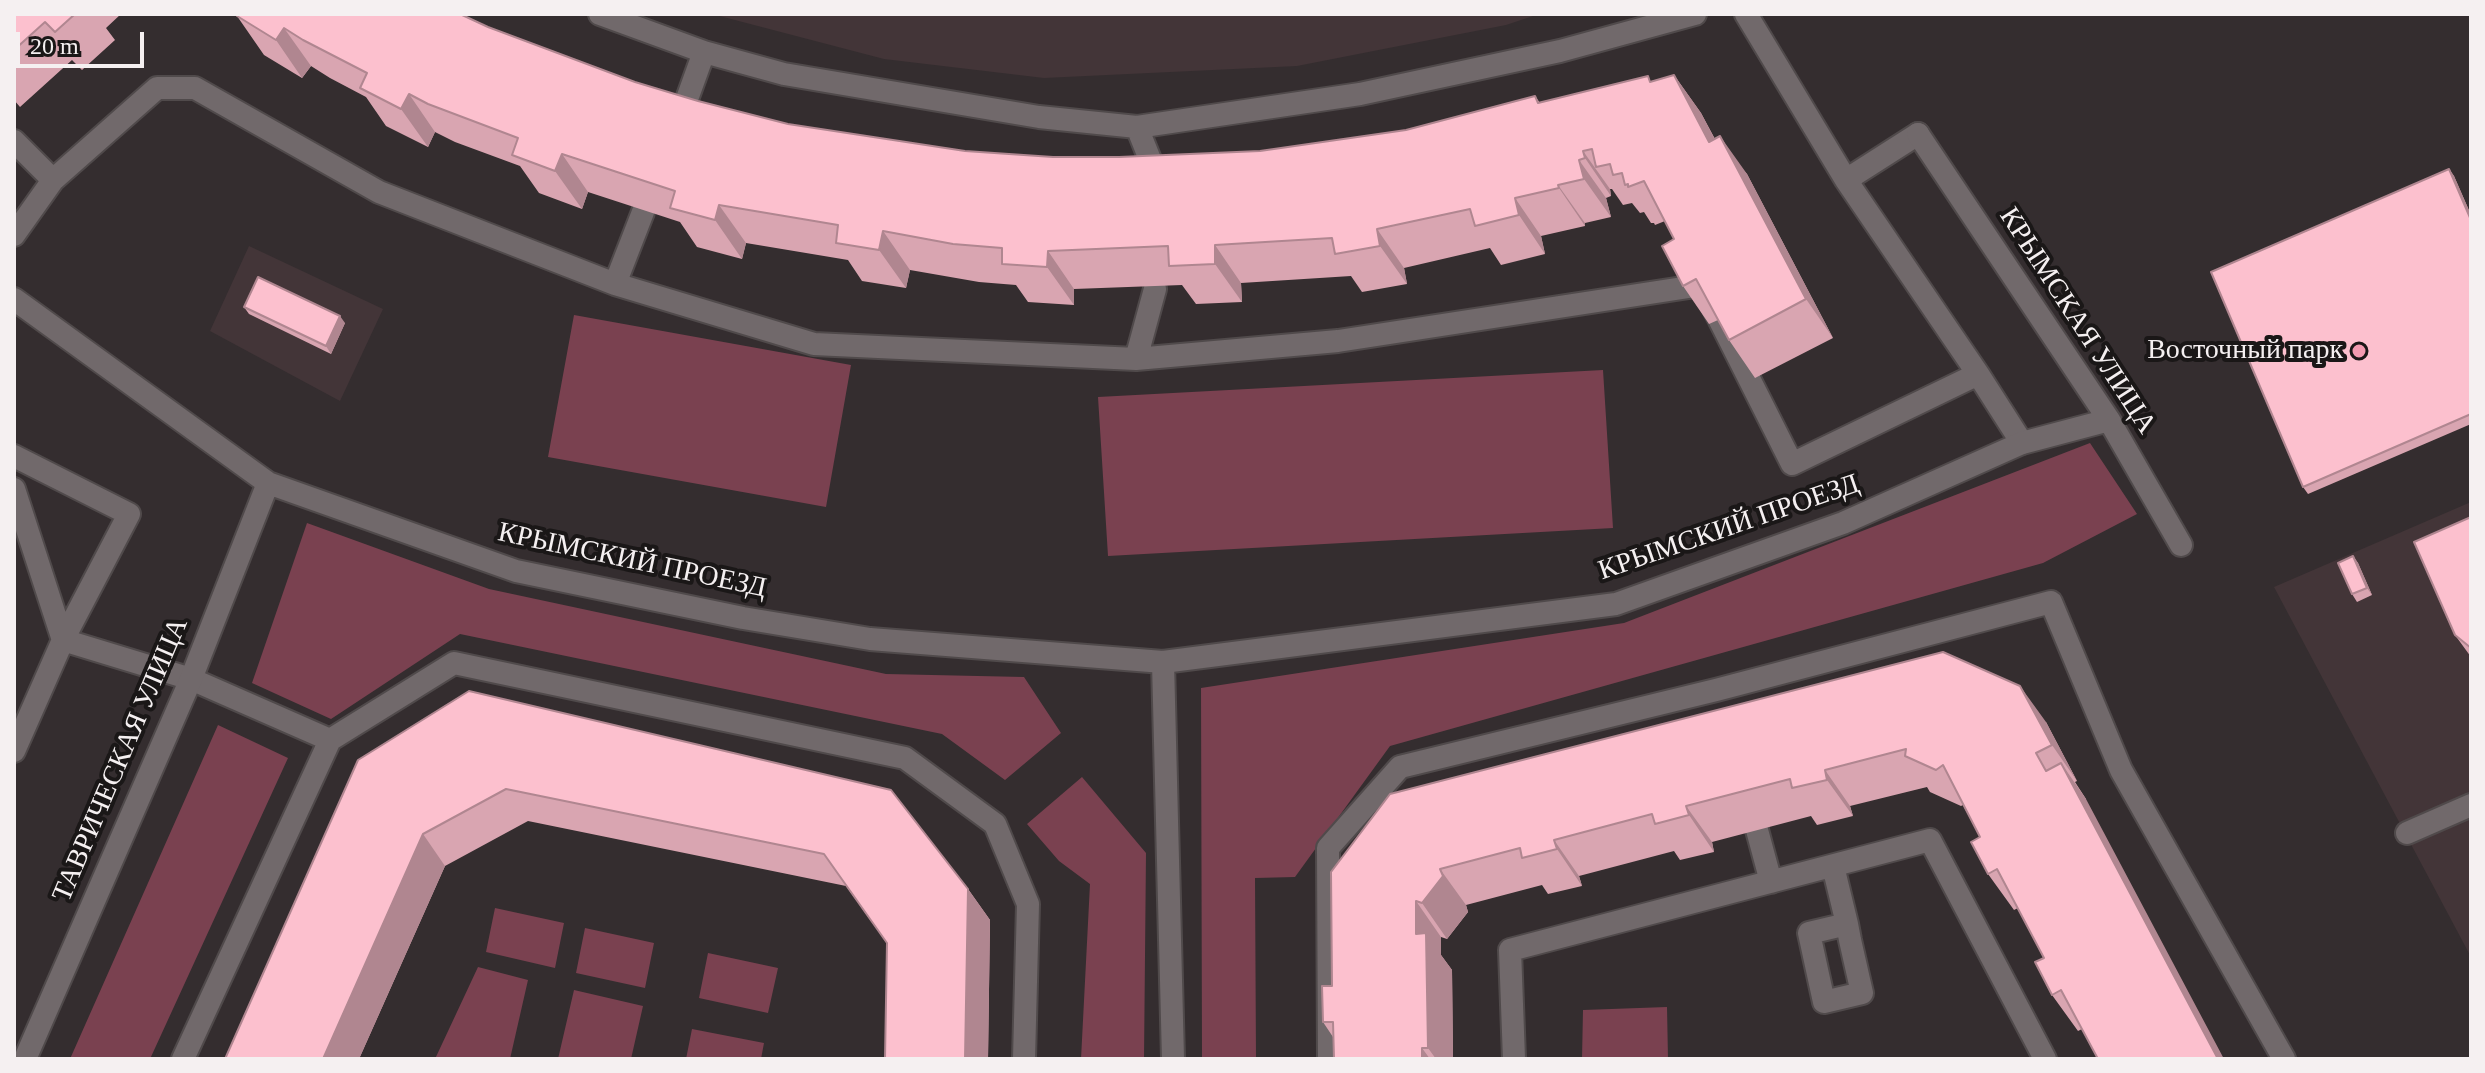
<!DOCTYPE html>
<html>
<head>
<meta charset="utf-8">
<style>
  body { margin:0 }
  #map { position:relative; width:2485px; height:1073px; overflow:hidden; background:#342d2f; font-family:"Times New Roman",serif }
  canvas { display:block }
  .frame { position:absolute; inset:0; border:16px solid #f5f0f1; pointer-events:none }
  .scale { position:absolute; left:16px; top:32px; width:128px; height:36px; box-sizing:border-box; border:4px solid #f5f0f1; border-top:0; padding-left:10px; font-size:24px; line-height:28px; white-space:nowrap; color:#f5f0f1; -webkit-text-stroke:6px #1a1717; paint-order:stroke }
</style>
</head>
<body>
<div id="map">
<canvas width="2485" height="1073"></canvas>
<div class="frame"></div>
<div class="scale">20 m</div>
</div>
<script>
const g = document.querySelector('canvas').getContext('2d');
g.lineJoin = 'round';
function paint(path, color) {
  g.fillStyle = color;
  g.fill(path, 'evenodd');
}
function toPath(rows) {
  const path = new Path2D();
  for (const r of rows) {
    path.moveTo(r[0], r[1]);
    for (let i = 2; i < r.length; i += 2) path.lineTo(r[i], r[i + 1]);
  }
  return path;
}
function strokePath(path, color, width, dash) {
  g.strokeStyle = color;
  g.lineWidth = width;
  g.lineCap = dash ? 'butt' : 'round';
  g.setLineDash(dash || []);
  g.stroke(path);
}
function write(font, color, halo, rows, align = 'center') {
  g.font = font + ' "Times New Roman",serif';
  g.lineWidth = 8;
  g.setLineDash([]);
  g.textBaseline = 'middle';
  g.strokeStyle = halo;
  g.fillStyle = color;
  for (const [text, x, y, turn = 0] of rows) {
    g.save();
    g.translate(x, y);
    g.rotate((+turn || 0) * Math.PI / 180);
    g.textAlign = isNaN(turn) ? turn : align;
    if (halo) g.strokeText(text, 0, 0);
    g.fillText(text, 0, 0);
    g.restore();
  }
}
paint(toPath([
  [712,14,1539,14,1506,25,1297,66,1044,78,884,59],
  [249,246,383,309,340,401,210,331],
  [2471,502,2471,957,2274,587]
]), '#433538');
paint(toPath([
  [574,315,851,365,826,507,548,457],
  [1603,370,1613,528,1108,556,1098,397],
  [2090,443,2137,514,2043,563,1390,746,1295,877,1255,878,1256,1059,1202,1059,1201,688,1624,623],
  [307,523,489,589,886,674,1024,677,1061,733,1005,780,942,734,460,634,331,719,252,683],
  [218,725,288,758,150,1059,70,1059],
  [1082,777,1146,853,1144,1059,1081,1059,1090,884,1059,861,1027,824],
  [495,908,564,923,555,968,486,952],
  [585,928,654,943,645,988,576,973],
  [708,953,778,968,768,1013,699,998],
  [478,967,528,980,510,1059,435,1059],
  [574,990,643,1006,631,1059,558,1059],
  [1667,1007,1668,1059,1582,1059,1583,1010],
  [692,1029,764,1043,761,1059,686,1059]
]), '#7a4150');
const service = toPath([
  [600,14,704,52,784,74,1039,117,1137,127,1360,94,1560,51,1695,14],
  [1746,14,1846,180,1978,374,2022,443],
  [678,124,704,52],
  [1137,127,1159,182],
  [14,141,53,180],
  [1846,180,1918,134],
  [14,235,53,180,157,88,195,88,379,192,615,284,814,344,1136,359,1338,341,1702,285,1792,464,1978,374],
  [615,284,643,212],
  [1136,359,1155,289],
  [14,456,129,514,63,640,14,751],
  [14,489,63,640],
  [63,640,191,679,330,740,454,663,905,758,995,824,1028,904,1024,1059],
  [1757,830,1771,882],
  [1833,866,1847,924,1850,940,1862,993,1824,1002,1809,933,1847,924],
  [183,1059,330,740],
  [1329,1059,1328,848,1400,767,1716,690,2051,602,2121,770,2284,1059],
  [1514,1059,1510,950,1930,840,2045,1059]
]);
const minor = toPath([
  [1918,134,2109,420,2181,545],
  [14,299,268,483,516,571,743,618,870,639,1163,662,1616,604,1843,523,2022,443,2109,420],
  [1163,662,1173,1059],
  [2407,833,2471,805],
  [25,1059,191,679,268,483]
]);
strokePath(service, '#504a4b', 26);
strokePath(minor, '#504a4b', 26);
strokePath(service, '#71696b', 22);
strokePath(minor, '#71696b', 22);
paint(toPath([
  [14,14,121,14,106,28,115,40,82,70,72,60,20,107,14,100],
  [234,14,460,14,488,27,635,82,698,101,788,124,965,151,1053,157,1119,157,1260,151,1406,130,1535,96,1540,103,1652,81,1674,75,1701,113,1715,139,1747,174,1833,338,1755,378,1729,340,1718,320,1709,324,1683,286,1674,239,1665,221,1655,225,1654,223,1651,223,1644,212,1640,213,1632,203,1623,205,1612,189,1610,189,1611,196,1606,198,1611,217,1585,223,1585,226,1541,236,1545,254,1501,265,1490,248,1404,268,1407,284,1362,292,1351,276,1241,283,1242,302,1196,304,1182,285,1074,289,1074,305,1028,302,1016,285,979,282,910,270,906,288,862,281,848,260,746,243,742,259,697,247,680,222,588,192,582,209,539,193,520,166,455,142,435,132,428,147,386,126,366,97,330,78,311,66,302,78,264,55,237,16],
  [2449,169,2454,176,2471,215,2471,424,2308,494,2303,487],
  [244,307,345,323,331,354,249,314],
  [2471,517,2471,657,2455,635],
  [2353,556,2358,563,2372,595,2357,602,2352,594],
  [469,691,968,889,990,920,988,1059,885,1059,887,943,846,886,528,821,445,866,359,1059,225,1059],
  [2046,722,2077,781,2075,782,2086,799,2082,1029,2078,1031,2052,995,2044,958,2018,908,2014,910,1988,874,1980,837,1963,805,1961,806,1930,792,1927,787,1850,806,1853,816,1817,825,1811,816,1712,842,1714,852,1680,860,1674,851,1579,876,1582,886,1548,894,1542,885,1466,905,1468,912,1447,939,1441,937,1441,955,1452,970,1453,1059,1334,1059,1333,1037,1323,1022,1332,986,1390,794]
]), '#d9a5b1');
paint(toPath([
  [284,28,311,66,302,78,276,40],
  [1674,75,1701,113,1736,180,1709,142],
  [409,94,435,132,428,147,401,109],
  [1720,136,1747,174,1833,338,1806,299],
  [1583,151,1610,189,1611,196,1585,158],
  [562,154,588,192,582,209,555,171],
  [1579,160,1606,198,1611,217,1584,179],
  [2449,169,2454,176,2471,215,2471,220],
  [1558,185,1585,223,1585,226,1559,188],
  [1515,198,1541,236,1545,254,1519,215],
  [719,205,746,243,742,259,715,220],
  [1377,229,1404,268,1407,284,1380,246],
  [883,231,910,270,906,288,879,250],
  [1215,245,1241,283,1242,302,1215,264],
  [1048,251,1074,289,1074,305,1047,267],
  [340,316,345,323,331,354,326,346],
  [2353,556,2358,563,2372,595,2367,588],
  [2020,686,2046,722,2077,781,2052,745],
  [2061,763,2086,799,2224,1059,2218,1059],
  [1825,770,1850,806,1853,816,1827,780],
  [1686,806,1712,842,1714,852,1689,815],
  [423,834,445,866,359,1059,323,1059],
  [1554,840,1579,876,1582,886,1557,849],
  [1440,869,1466,905,1468,912,1447,939,1422,903],
  [968,889,990,920,988,1059,965,1059],
  [1416,901,1441,937,1441,955,1452,970,1453,1059,1436,1059,1428,1048,1416,934],
  [1422,1048,1430,1059,1422,1059]
]), '#b08690');
const building = toPath([
  [14,14,75,14,55,32,45,22,14,50,14,14],
  [239,14,460,14,488,27,635,82,698,101,788,124,965,151,1053,157,1119,157,1260,151,1406,130,1535,96,1538,103,1648,76,1650,82,1674,75,1709,142,1720,136,1806,299,1729,340,1696,279,1683,286,1662,246,1674,239,1644,181,1628,187,1628,184,1625,185,1622,173,1613,175,1610,164,1596,167,1592,149,1583,151,1585,158,1579,160,1584,179,1558,185,1559,188,1515,198,1519,215,1475,226,1470,209,1377,229,1380,246,1335,254,1332,238,1215,245,1215,264,1169,266,1168,246,1048,251,1047,267,1002,264,1002,248,953,244,883,231,879,250,836,243,838,225,719,205,715,220,670,208,675,191,562,154,555,171,512,155,518,138,428,104,409,94,401,109,360,88,367,73,303,40,284,28,276,40,237,16,239,14],
  [2449,169,2471,220,2471,414,2303,487,2211,272,2449,169],
  [258,277,340,316,326,346,244,307,258,277],
  [2471,517,2471,648,2455,635,2414,542,2471,517],
  [2353,556,2367,588,2352,594,2338,563,2353,556],
  [1943,652,2020,686,2052,745,2036,753,2046,771,2061,763,2218,1059,2098,1059,2061,990,2052,995,2035,962,2044,958,1997,869,1988,874,1971,842,1980,837,1943,765,1936,770,1905,756,1906,749,1825,770,1827,780,1792,788,1790,779,1686,806,1689,815,1655,824,1652,814,1554,840,1557,849,1522,858,1520,848,1440,869,1443,876,1422,903,1416,901,1416,934,1426,933,1428,1048,1422,1048,1422,1059,1334,1059,1333,1022,1323,1022,1322,986,1332,986,1331,872,1390,794,1943,652],
  [469,691,891,790,968,889,965,1059,885,1059,887,943,824,854,506,789,423,834,323,1059,225,1059,358,760,469,691]
]);
paint(building, '#fcc0ce');
strokePath(building, '#b08690', 2);
for (const [x, y, r, color] of [
  [2359,351,8,"#f29ab0"]
]) {
  const dot = new Path2D();
  dot.arc(x, y, r, 0, 2 * Math.PI);
  g.fillStyle = color;
  g.fill(dot);
  strokePath(dot, '#1a1717', 3);
}
write('28px', '#f5f0f1', '#1a1717', [
  ["КРЫМСКАЯ УЛИЦА",2077,321,57],
  ["КРЫМСКИЙ ПРОЕЗД",1729,528,-19],
  ["КРЫМСКИЙ ПРОЕЗД",632,561,12],
  ["ТАВРИЧЕСКАЯ УЛИЦА",121,760,-67]
]);
write('28px', '#f5f0f1', '#1a1717', [
  ["Восточный парк",2343,351]
], 'right');
</script>
</body>
</html>
